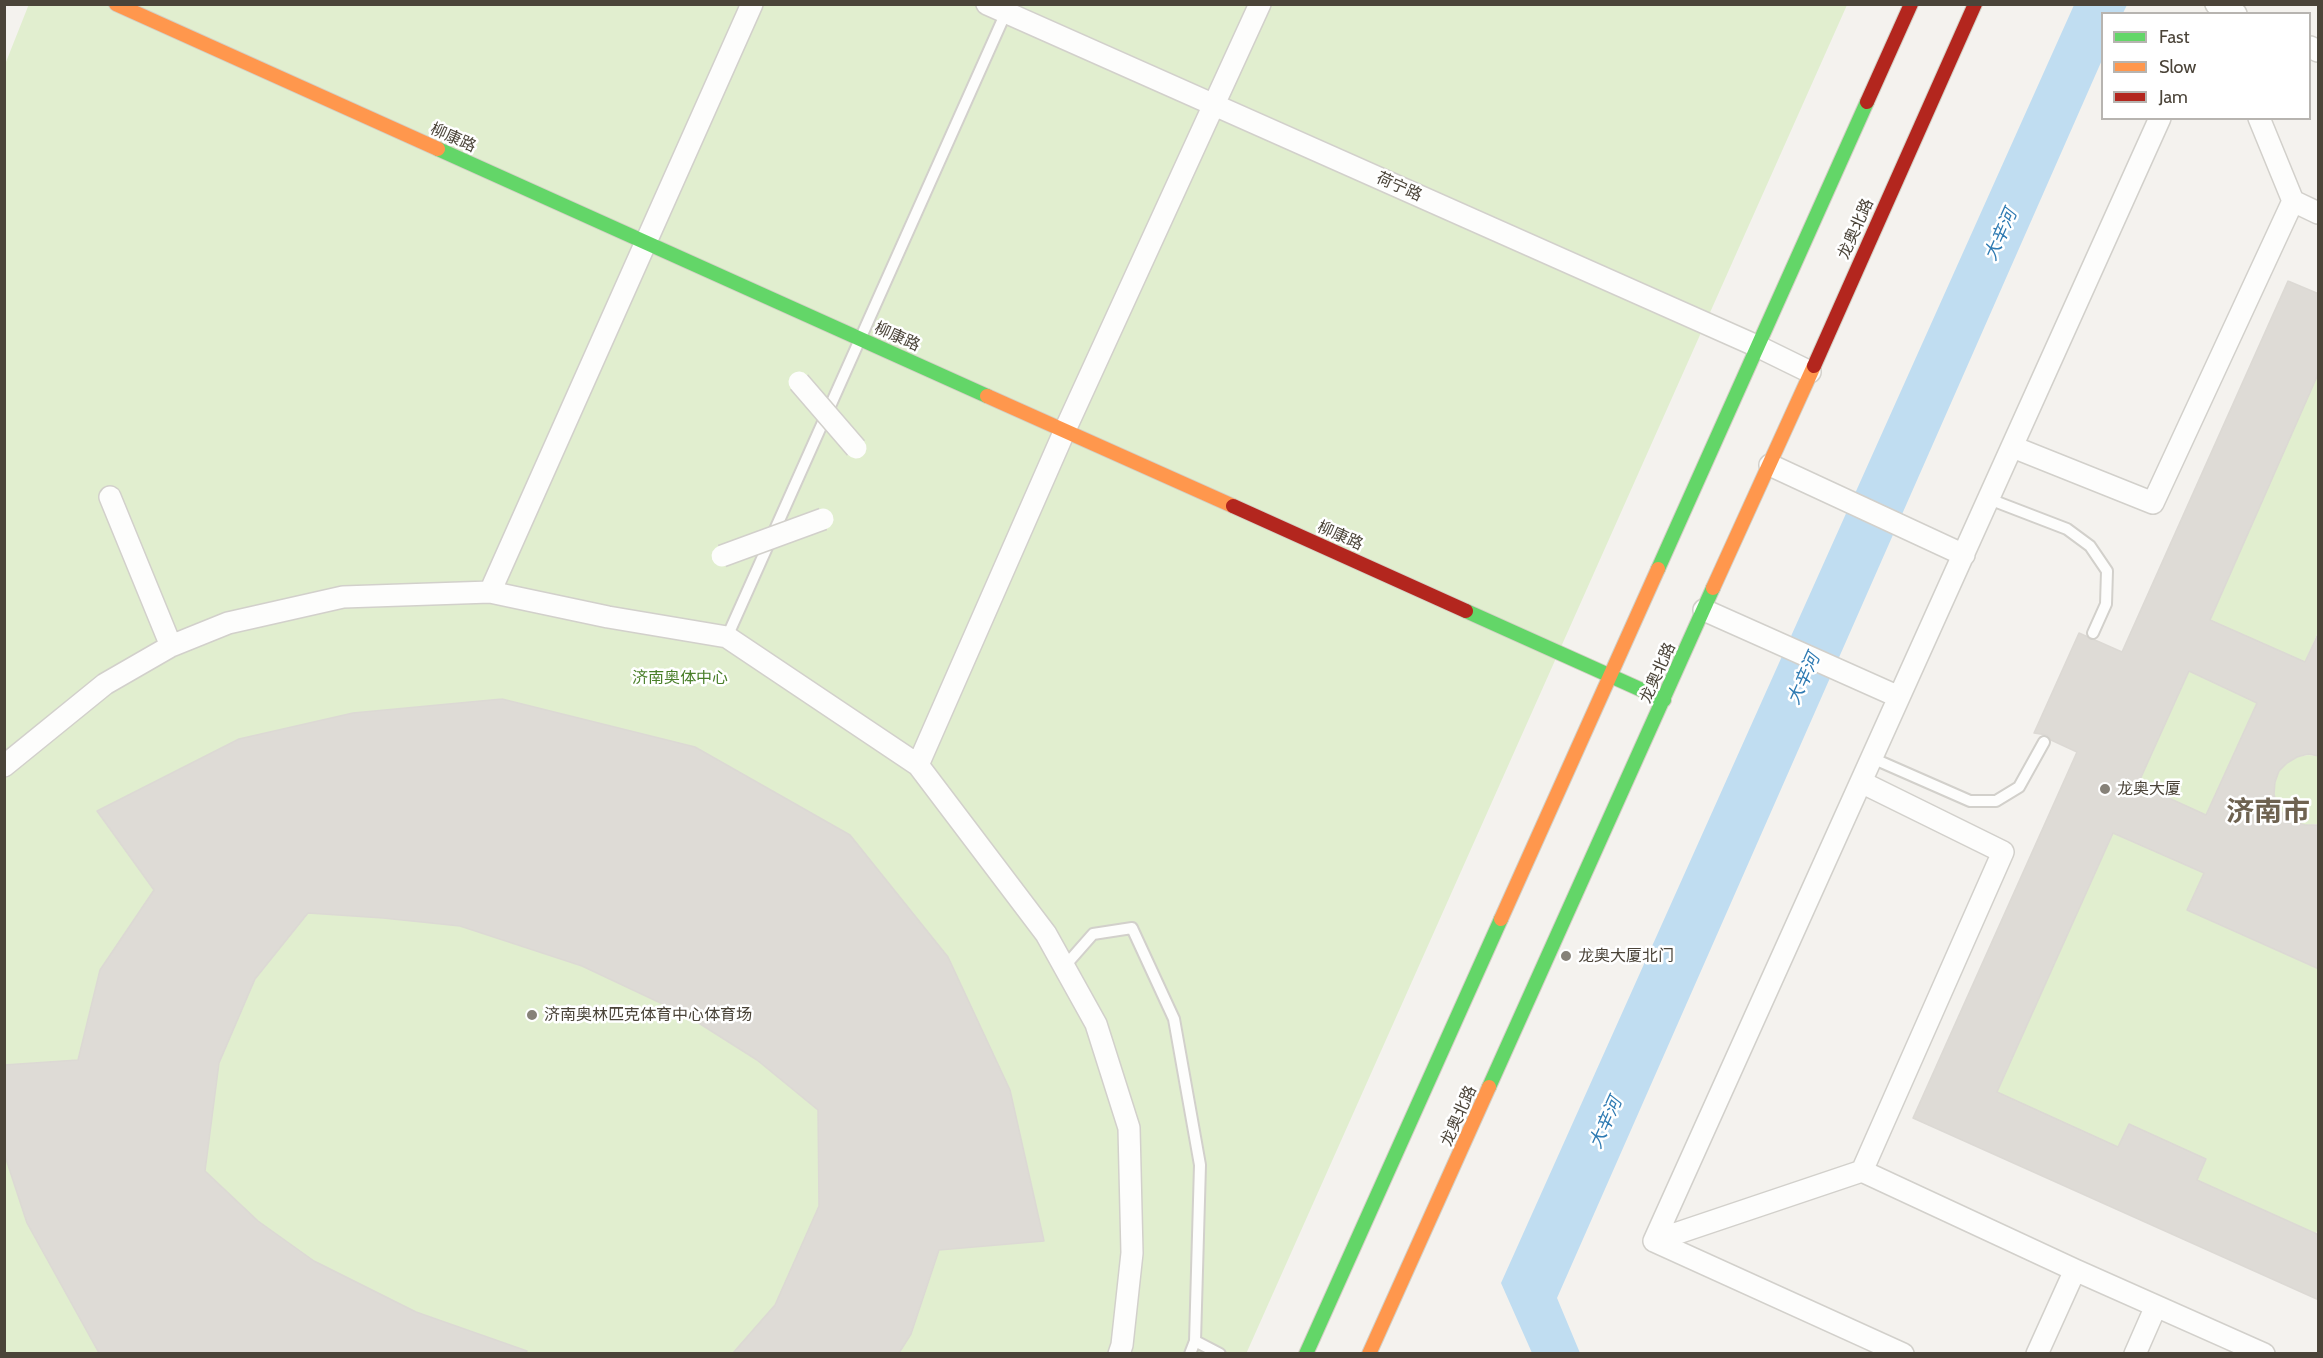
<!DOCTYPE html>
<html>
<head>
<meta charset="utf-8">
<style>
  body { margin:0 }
  #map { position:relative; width:2323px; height:1358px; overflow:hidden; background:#f4f2ee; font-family:Cabin,sans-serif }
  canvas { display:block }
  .frame { position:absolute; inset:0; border:6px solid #4b4439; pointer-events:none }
  .legend { position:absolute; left:2101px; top:12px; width:210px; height:108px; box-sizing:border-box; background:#fff; border:2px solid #b7b4b0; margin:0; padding:8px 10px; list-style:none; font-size:18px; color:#4b4439 }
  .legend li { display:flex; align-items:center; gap:12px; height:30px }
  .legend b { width:30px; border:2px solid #b7b4b0 }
</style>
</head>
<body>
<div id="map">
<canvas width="2323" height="1358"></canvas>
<div class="frame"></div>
<ul class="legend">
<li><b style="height:8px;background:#63d668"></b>Fast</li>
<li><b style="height:8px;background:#ff974d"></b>Slow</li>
<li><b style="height:8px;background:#b3261e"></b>Jam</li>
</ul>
</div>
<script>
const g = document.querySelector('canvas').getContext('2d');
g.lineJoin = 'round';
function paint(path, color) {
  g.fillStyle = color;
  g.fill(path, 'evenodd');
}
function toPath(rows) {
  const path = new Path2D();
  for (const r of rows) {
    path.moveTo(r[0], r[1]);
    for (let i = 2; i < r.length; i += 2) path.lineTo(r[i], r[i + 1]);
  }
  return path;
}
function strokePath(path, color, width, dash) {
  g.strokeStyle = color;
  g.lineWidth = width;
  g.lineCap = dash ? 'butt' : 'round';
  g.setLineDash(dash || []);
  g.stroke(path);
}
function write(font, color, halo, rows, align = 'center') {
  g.font = font + ' Cabin,"Noto Sans SC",sans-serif';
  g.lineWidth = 5;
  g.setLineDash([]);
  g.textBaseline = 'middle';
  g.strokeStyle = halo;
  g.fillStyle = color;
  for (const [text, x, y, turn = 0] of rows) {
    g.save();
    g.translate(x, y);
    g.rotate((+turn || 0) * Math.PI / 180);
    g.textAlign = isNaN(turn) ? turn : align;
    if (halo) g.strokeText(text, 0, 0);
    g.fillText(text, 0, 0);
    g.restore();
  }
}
paint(toPath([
  [29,4,1847,5,1246,1354,5,1353,4,67],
  [2318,372,2318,632,2305,662,2210,620],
  [2189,671,2257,703,2206,815,2138,784],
  [2308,755,2318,756,2318,824,2305,825,2294,822,2284,815,2277,806,2274,794,2275,782,2279,771,2287,763,2297,757],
  [2113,833,2204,873,2188,910,2315,967,2318,960,2318,1228,2316,1234,2197,1180,2206,1159,2129,1124,2118,1147,1997,1092]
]), '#e1eecf');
paint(toPath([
  [2074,5,2127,5,2123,13,2102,14,2102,60,1557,1298,1580,1353,1532,1353,1501,1283]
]), '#c0ddf1');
const building = toPath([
  [2288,281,2319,294,2319,372,2210,620,2305,662,2319,632,2319,756,2308,754,2297,757,2287,763,2279,771,2275,782,2274,794,2277,806,2284,815,2294,822,2305,825,2319,825,2319,969,2187,910,2204,873,2113,833,1997,1092,2118,1147,2129,1124,2206,1159,2197,1180,2319,1235,2319,1300,1913,1118,2077,752,2051,740,2047,735,2034,733,2079,633,2122,652,2288,281],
  [2189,671,2257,703,2206,815,2138,784,2189,671],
  [502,699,695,747,850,835,948,957,1010,1090,1044,1241,939,1250,911,1334,899,1353,733,1353,775,1305,819,1206,818,1110,757,1060,686,1015,582,966,460,926,383,918,308,913,255,979,219,1063,205,1171,258,1221,314,1261,416,1312,527,1351,526,1353,99,1353,27,1223,4,1153,4,1065,78,1060,100,970,154,890,97,811,239,739,353,713,502,699]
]);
paint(building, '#dedbd6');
strokePath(building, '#dcd9d4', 1.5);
const lane = toPath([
  [1989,499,2067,529,2090,546,2107,571,2106,604,2093,633],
  [727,637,1007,10],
  [1872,758,1970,801,1996,801,2019,787,2044,742],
  [1064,967,1093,934,1132,928,1174,1019,1200,1165,1195,1341,1190,1354],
  [1195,1341,1220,1354]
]);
const street = toPath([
  [987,4,1759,347,1810,372],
  [2216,4,2236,14],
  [2310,47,2318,51],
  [2259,118,2293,201,2318,213],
  [2013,447,2153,503,2293,201],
  [1770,465,1964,555],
  [110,497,171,646],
  [490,592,752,4],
  [1704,610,1899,697],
  [918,765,1065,430,1260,4],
  [4,766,105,684,171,646,228,623,343,597,490,592,608,617,727,637,918,765,1046,934,1096,1024,1129,1128,1132,1253,1122,1345,1119,1354],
  [1861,782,2003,852,1862,1171],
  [1654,1241,1862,1171,2075,1270,2264,1354],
  [1903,1354,1654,1241,2160,118],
  [2037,1354,2075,1270],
  [2135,1354,2156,1306]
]);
const fast = toPath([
  [438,149,987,396],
  [1658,569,1867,102],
  [1466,611,1664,700],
  [1489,1087,1713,588],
  [1306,1354,1501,919]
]);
const slow = toPath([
  [116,4,438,149],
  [987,396,1233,506],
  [1713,588,1814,366],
  [1501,919,1658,569],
  [1369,1354,1489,1087]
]);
const jam = toPath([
  [1867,102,1911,4],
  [1814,366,1975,4],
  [1233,506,1466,611]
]);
strokePath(lane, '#d2d0cb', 14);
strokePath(street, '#d2d0cb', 24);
strokePath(fast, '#d3cfc5', 16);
strokePath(slow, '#d3cfc5', 16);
strokePath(jam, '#d3cfc5', 16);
strokePath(lane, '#fdfdfc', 10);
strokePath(street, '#fdfdfc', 21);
strokePath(fast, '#63d668', 14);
strokePath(slow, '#ff974d', 14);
strokePath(jam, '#b3261e', 14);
const streetBridge = toPath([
  [799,382,856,448],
  [722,556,823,519]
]);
strokePath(streetBridge, '#d2d0cb', 24, []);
strokePath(streetBridge, '#fdfdfc', 21);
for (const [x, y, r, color] of [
  [2105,789,6,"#868178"],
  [1566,956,6,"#868178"],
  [532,1015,6,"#868178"]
]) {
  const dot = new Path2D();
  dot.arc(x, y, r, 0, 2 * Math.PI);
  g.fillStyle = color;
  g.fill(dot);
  strokePath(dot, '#fff', 2);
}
write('16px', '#4b4439', '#fff', [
  ["柳康路",453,138,24],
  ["荷宁路",1399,187,24],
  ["龙奥北路",1856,229,-66],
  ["柳康路",897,337,24],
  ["柳康路",1340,536,24],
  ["龙奥北路",1658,673,-66],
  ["龙奥北路",1459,1116,-66]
]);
write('16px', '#4a7f2a', '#fff', [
  ["济南奥体中心",680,678]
]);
write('16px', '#4b4439', '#fff', [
  ["龙奥大厦",2117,789],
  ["龙奥大厦北门",1578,956],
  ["济南奥林匹克体育中心体育场",544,1015]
], 'left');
write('italic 18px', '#2e7ab2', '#fff', [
  ["大辛河",2001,235,-66],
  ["大辛河",1804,679,-66],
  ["大辛河",1606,1123,-66]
]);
write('bold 28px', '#6e6250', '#fff', [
  ["济南市",2268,813]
]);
</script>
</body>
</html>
